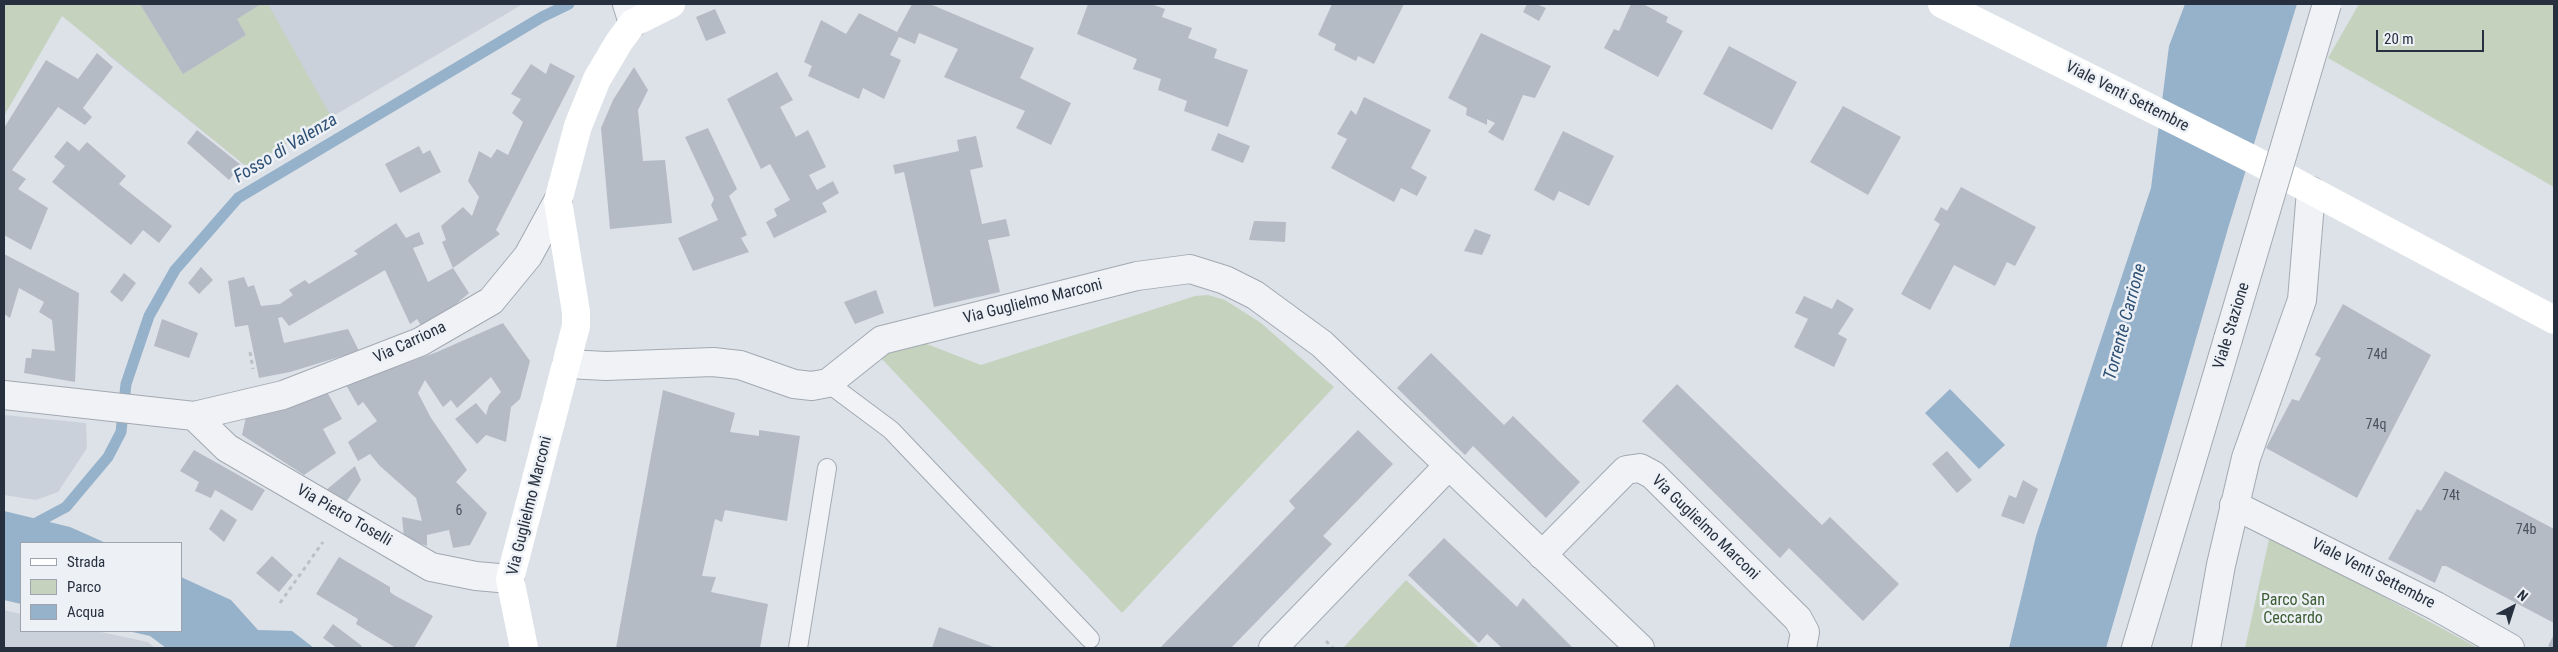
<!DOCTYPE html>
<html>
<head>
<meta charset="utf-8">
<style>
  body { margin:0 }
  #map { position:relative; width:2558px; height:652px; overflow:hidden; background:#dde2e8; font-family:"Roboto Condensed",sans-serif }
  canvas { display:block }
  .frame { position:absolute; inset:0; border:5px solid #26303f; pointer-events:none }
  .legend { position:absolute; left:20px; top:542px; width:162px; height:90px; box-sizing:border-box; background:#edf1f6; border:1px solid #9da4ad; margin:0; padding:6px 9px; list-style:none; font-size:15px; color:#26303f }
  .legend li { display:flex; align-items:center; gap:10px; height:25px }
  .legend b { width:25px; border:1px solid #9da4ad }
  .north { position:absolute; left:2488px; top:582px; width:50px; height:50px; -webkit-text-stroke:4px #edf1f6; paint-order:stroke; rotate:40deg; font-size:14px; font-weight:700; line-height:20px; text-align:center; color:#26303f }
  .north::after { content:''; display:block; margin:auto; width:18px; height:22px; background:#26303f; clip-path:polygon(50% 0,100% 100%,50% 72%,0 100%) }
  .scale { position:absolute; left:2376px; top:30px; width:108px; height:22px; box-sizing:border-box; border:2px solid #26303f; border-top:0; padding-left:6px; font-size:15px; line-height:18px; white-space:nowrap; color:#26303f; -webkit-text-stroke:4px #edf1f6; paint-order:stroke }
</style>
</head>
<body>
<div id="map">
<canvas width="2558" height="652"></canvas>
<div class="frame"></div>
<ul class="legend">
<li><b style="height:6px;background:#fff"></b>Strada</li>
<li><b style="height:14px;background:#c4d2be"></b>Parco</li>
<li><b style="height:14px;background:#96b1ca"></b>Acqua</li>
</ul>
<div class="north">N</div>
<div class="scale">20 m</div>
</div>
<script>
const g = document.querySelector('canvas').getContext('2d');
g.lineJoin = 'round';
function paint(path, color) {
  g.fillStyle = color;
  g.fill(path, 'evenodd');
}
function toPath(rows) {
  const path = new Path2D();
  for (const r of rows) {
    path.moveTo(r[0], r[1]);
    for (let i = 2; i < r.length; i += 2) path.lineTo(r[i], r[i + 1]);
  }
  return path;
}
function strokePath(path, color, width, dash) {
  g.strokeStyle = color;
  g.lineWidth = width;
  g.lineCap = dash ? 'butt' : 'round';
  g.setLineDash(dash || []);
  g.stroke(path);
}
function write(font, color, halo, rows, align = 'center') {
  g.font = font + ' "Roboto Condensed",sans-serif';
  g.lineWidth = 5;
  g.setLineDash([]);
  g.textBaseline = 'middle';
  g.strokeStyle = halo;
  g.fillStyle = color;
  for (const [text, x, y, turn = 0] of rows) {
    g.save();
    g.translate(x, y);
    g.rotate((+turn || 0) * Math.PI / 180);
    g.textAlign = isNaN(turn) ? turn : align;
    if (halo) g.strokeText(text, 0, 0);
    g.fillText(text, 0, 0);
    g.restore();
  }
}
paint(toPath([
  [68,4,523,4,247,167,109,56],
  [4,415,86,423,87,448,58,492,36,500,4,495],
  [4,610,21,614,21,631,96,631,148,642,155,648,4,648]
]), '#cbd1da');
paint(toPath([
  [4,4,140,4,183,74,246,35,237,19,261,4,268,4,332,118,247,167,62,16,4,116],
  [2359,4,2554,4,2554,187,2328,58],
  [1208,295,1225,300,1261,323,1334,387,1122,613,881,358,900,346,924,343,981,365,1195,296],
  [2270,535,2478,648,2245,648],
  [1406,580,1479,648,1344,647]
]), '#c4d2be');
paint(toPath([
  [2185,4,2297,4,2229,225,2106,648,2009,648,2036,536,2151,188,2169,46],
  [1950,389,2005,445,1979,469,1925,413],
  [4,511,70,527,106,543,21,543,21,604,4,600],
  [181,577,231,600,258,630,292,631,314,648,166,648,150,636,128,631,181,631]
]), '#96b1ca');
strokePath(toPath([
  [4,540,66,507,108,457,121,432,126,384,149,316,175,270,238,198,542,17,569,4]
]), '#96b1ca', 11);
paint(toPath([
  [140,4,261,4,237,19,246,35,183,74],
  [912,4,930,4,1034,48,1020,78,1071,103,1051,145,1016,128,1025,111,944,77,958,49,919,33,915,44,899,37,890,55,901,60,884,99,863,88,859,99,808,76,812,66,804,62,821,20,846,34,859,13,897,32],
  [1088,4,1151,4,1165,9,1162,17,1192,28,1188,38,1217,49,1214,58,1248,70,1228,127,1184,111,1187,101,1158,90,1161,79,1133,69,1137,59,1077,34],
  [1332,4,1404,4,1374,64,1358,56,1356,61,1334,50,1336,44,1318,35],
  [1527,4,1536,4,1546,8,1539,21,1523,12],
  [1631,4,1643,4,1668,17,1666,22,1683,31,1658,77,1604,48,1614,29,1619,31],
  [715,9,726,33,706,41,696,17],
  [1481,33,1551,66,1535,98,1523,95,1503,141,1488,132,1495,123,1487,119,1487,125,1466,115,1467,108,1448,98],
  [1729,46,1797,82,1772,130,1703,94],
  [97,53,113,67,83,108,92,117,85,125,58,107,12,170,26,179,18,189,48,208,31,250,4,235,4,128,46,60,78,79],
  [550,63,575,76,496,230,500,234,453,268,442,242,446,240,441,226,463,207,472,216,479,197,468,181,479,151,491,158,497,149,508,155,523,122,512,113,521,99,511,94,531,64,546,74],
  [634,67,648,90,638,110,643,161,665,160,672,223,610,229,601,128,613,100],
  [777,72,793,100,780,107,796,137,808,130,826,167,809,175,817,190,833,181,839,193,822,203,827,212,774,238,766,222,777,216,774,209,790,200,770,164,761,169,727,99],
  [1364,97,1431,130,1411,168,1427,177,1417,196,1401,188,1394,202,1331,168,1347,139,1337,134,1351,110,1356,115],
  [1843,106,1901,137,1868,195,1810,162],
  [708,128,737,189,729,196,747,235,741,238,749,252,693,271,678,238,718,220,711,205,714,199,685,137],
  [197,130,241,165,229,180,187,143],
  [1563,131,1614,156,1589,206,1559,191,1554,201,1534,190],
  [1218,133,1250,146,1243,163,1211,150],
  [976,136,983,167,970,170,982,224,1006,219,1010,236,988,240,1000,292,934,307,904,172,895,174,893,165,959,151,957,140],
  [67,141,79,151,87,142,126,176,119,184,172,226,159,243,143,230,131,245,52,182,65,166,54,157],
  [419,146,423,154,430,150,441,172,400,193,385,164],
  [1961,187,2036,227,2015,266,2007,262,1995,286,1954,265,1930,310,1901,294,1940,224,1934,220,1941,207,1947,211],
  [1254,221,1286,222,1285,242,1249,240],
  [396,223,406,238,419,232,424,244,413,248,428,282,453,268,469,293,449,310,422,327,417,319,410,324,385,270,289,326,282,317,278,318,284,343,348,329,359,351,290,372,259,378,248,325,235,327,228,281,244,277,248,287,254,285,261,306,280,304,293,295,289,290,305,280,309,284,358,254,354,251],
  [1475,229,1491,235,1482,255,1464,251],
  [4,254,79,293,75,382,24,373,26,358,31,358,32,349,55,351,52,320,39,312,44,302,19,288,10,318,4,314],
  [201,267,213,280,199,294,188,283],
  [124,273,136,283,122,302,110,292],
  [876,290,884,313,855,324,844,302],
  [1804,296,1832,309,1837,299,1854,309,1838,334,1847,339,1834,367,1794,347,1808,319,1795,313],
  [2343,304,2431,355,2357,498,2266,448,2292,399,2299,401,2321,358,2315,355],
  [162,319,198,333,189,358,154,346],
  [503,323,530,361,520,399,511,407,506,442,486,435,477,444,455,419,476,403,486,415,489,405,501,392,491,377,457,408,451,400,443,407,425,380,418,393,431,418,467,470,456,482,487,513,470,545,453,548,449,530,427,535,427,546,404,537,402,517,422,521,416,498,380,466,370,454,358,461,348,442,377,421,363,402,358,406,346,385,437,352],
  [1431,353,1504,425,1513,416,1580,482,1546,518,1473,446,1465,455,1397,388],
  [1677,384,1822,525,1830,517,1899,584,1863,621,1789,548,1780,558,1642,421],
  [326,390,342,419,323,429,336,453,304,475,242,435,246,417],
  [663,390,735,413,730,432,759,436,759,430,800,436,787,521,725,510,722,522,715,519,702,576,716,577,711,592,768,604,760,648,616,648],
  [1358,430,1393,464,1323,536,1332,544,1231,648,1160,648,1295,508,1289,501],
  [194,450,265,490,252,511,215,490,211,498,195,491,199,482,180,471],
  [1947,451,1972,480,1957,493,1932,464],
  [355,466,361,480,346,502,325,491],
  [2445,471,2554,529,2554,623,2446,566,2442,566,2435,583,2388,559,2417,509,2421,511],
  [2023,480,2038,489,2024,524,2001,516,2009,495,2016,498],
  [221,509,237,520,224,542,209,529],
  [1444,538,1517,607,1523,598,1573,648,1502,648,1487,634,1479,643,1408,575],
  [272,556,293,575,279,592,256,573],
  [339,557,390,587,390,592,394,595,433,616,414,648,396,648,356,624,358,619,316,594],
  [333,624,362,646,360,648,337,648,323,638],
  [939,627,996,648,932,648],
  [2554,634,2554,648,2553,648,2548,646]
]), '#b4bbc5');
const service = toPath([
  [828,383,891,430,1090,639],
  [798,648,827,468]
]);
const minor = toPath([
  [627,4,633,23],
  [567,364,606,366,713,362,740,365,794,384,812,386,828,383,882,340,1137,276,1190,269,1225,280,1255,295,1322,344,1640,648],
  [4,395,194,416,283,395,420,342,491,301,528,256,558,201],
  [194,416,227,448,431,567,476,576,510,579],
  [2234,505,2436,606,2510,648],
  [1542,555,1626,470,1640,468,1653,475,1798,619,1805,632,1802,648],
  [1273,648,1449,465],
  [2136,648,2228,339],
  [2206,648,2221,565,2246,458,2302,300,2311,191]
]);
strokePath(service, '#a2a9b2', 20);
strokePath(minor, '#a2a9b2', 30);
strokePath(toPath([
  [250,352,253,369],
  [280,603,323,542],
  [1326,641,1333,648]
]), '#bbc0c6', 3, [4, 4]);
strokePath(service, '#f0f2f6', 18);
strokePath(minor, '#f0f2f6', 28);
strokePath(toPath([
  [1942,4,2252,159,2554,320],
  [524,648,510,579,576,326,576,312,558,201,578,126,597,79,619,42,633,23,671,4]
]), '#fff', 28);
const minorBridge = toPath([
  [2228,339,2327,4]
]);
strokePath(minorBridge, '#a2a9b2', 30, []);
strokePath(minorBridge, '#f0f2f6', 28);
write('14px', '#4a5360', null, [
  ["74d",2377,355],
  ["74q",2376,425],
  ["74t",2451,496],
  ["6",459,511],
  ["74b",2526,530]
]);
write('16px', '#26303f', '#edf1f6', [
  ["Viale Venti Settembre",2127,97,27],
  ["Via Guglielmo Marconi",1033,302,-14],
  ["Viale Stazione",2232,326,-73],
  ["Via Carriona",410,343,-25],
  ["Via Guglielmo Marconi",530,506,-76],
  ["Via Pietro Toselli",344,516,30],
  ["Via Guglielmo Marconi",1705,528,44],
  ["Viale Venti Settembre",2373,574,27]
]);
write('16px', '#3c5c32', '#edf1f6', [
  ["Parco San",2293,601],
  ["Ceccardo",2293,619]
]);
write('italic 18px', '#2e5175', '#edf1f6', [
  ["Fosso di Valenza",286,149,-31],
  ["Torrente Carrione",2126,322,-75]
]);
</script>
</body>
</html>
